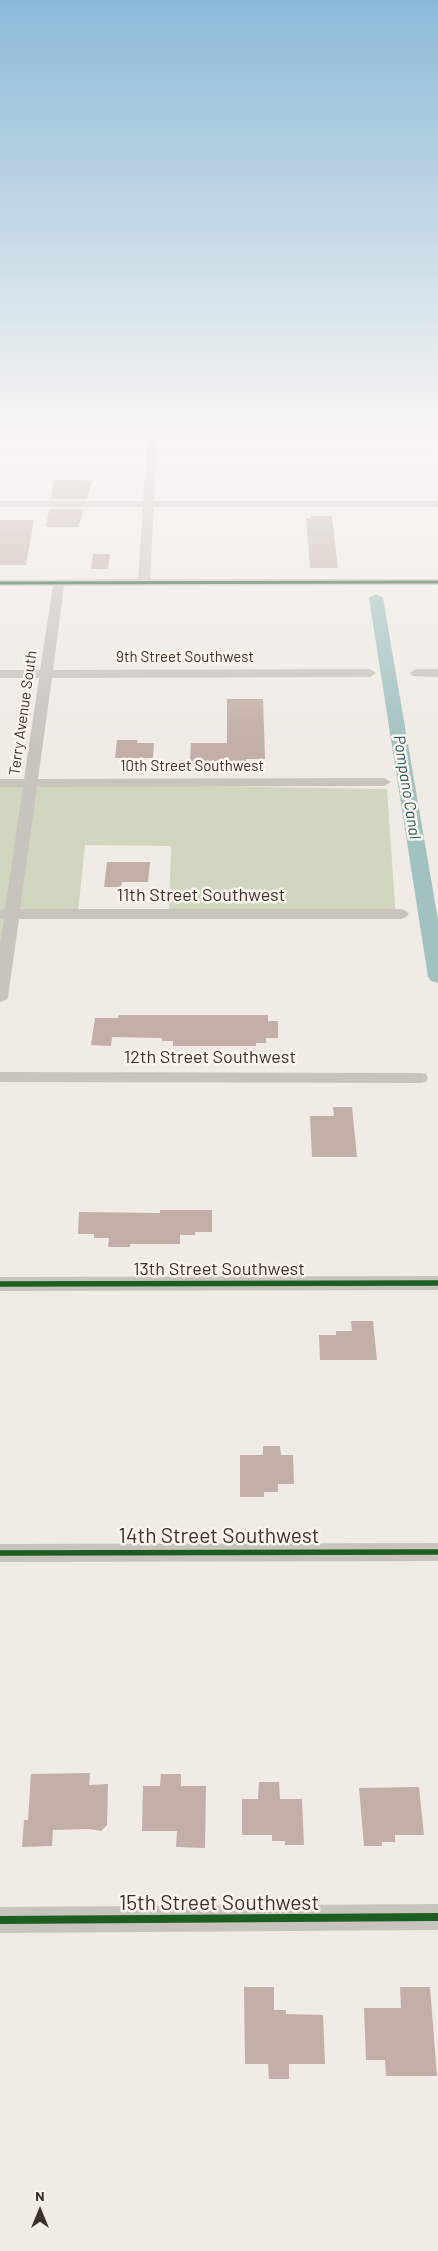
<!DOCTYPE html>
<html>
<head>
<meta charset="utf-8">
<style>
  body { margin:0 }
  #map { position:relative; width:438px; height:2251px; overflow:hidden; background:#f0ebe5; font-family:Barlow,sans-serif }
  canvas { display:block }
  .north { position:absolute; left:15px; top:2186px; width:50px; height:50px; -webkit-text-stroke:4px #fbf5ee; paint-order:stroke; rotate:0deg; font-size:14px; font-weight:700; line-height:20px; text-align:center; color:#3b302b }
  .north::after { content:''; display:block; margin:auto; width:18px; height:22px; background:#3b302b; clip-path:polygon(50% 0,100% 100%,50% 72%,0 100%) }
</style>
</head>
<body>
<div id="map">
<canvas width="438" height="2251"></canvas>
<div class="north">N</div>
</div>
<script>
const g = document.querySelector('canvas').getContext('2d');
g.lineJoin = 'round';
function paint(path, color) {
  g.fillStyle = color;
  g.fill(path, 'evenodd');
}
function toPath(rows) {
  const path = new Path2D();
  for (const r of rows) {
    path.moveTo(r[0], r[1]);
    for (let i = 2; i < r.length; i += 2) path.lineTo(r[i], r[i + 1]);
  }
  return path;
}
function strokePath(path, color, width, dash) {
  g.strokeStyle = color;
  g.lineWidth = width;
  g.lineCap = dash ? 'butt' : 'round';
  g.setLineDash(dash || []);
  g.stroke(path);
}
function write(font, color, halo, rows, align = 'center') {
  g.font = font + ' Barlow,sans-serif';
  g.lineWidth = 5;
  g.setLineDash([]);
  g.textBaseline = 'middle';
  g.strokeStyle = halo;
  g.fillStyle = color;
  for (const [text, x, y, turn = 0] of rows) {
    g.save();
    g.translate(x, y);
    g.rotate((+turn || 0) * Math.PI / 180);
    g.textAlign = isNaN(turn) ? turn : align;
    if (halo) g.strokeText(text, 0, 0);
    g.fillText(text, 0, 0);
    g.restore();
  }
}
paint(toPath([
  [0,783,387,789,396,919,169,916,171,846,85,845,78,912,11,912,0,989]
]), '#d1d6bf');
paint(toPath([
  [376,594,383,598,438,920,438,983,431,981,428,977,369,598,376,594]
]), '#a1c2c1');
paint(toPath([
  [54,480,84,480,92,481,87,499,51,499],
  [49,509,84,509,78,527,46,527],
  [311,516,332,516,338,568,310,568,306,518,311,518],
  [0,520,34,520,26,565,0,565],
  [93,554,110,554,108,569,91,569],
  [227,699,263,699,265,759,246,759,246,764,231,764,231,761,190,761,191,743,227,743],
  [117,740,138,740,137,743,154,743,153,758,115,758],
  [107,862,150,862,148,882,122,882,121,887,104,887],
  [119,1015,268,1015,268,1021,278,1021,278,1038,266,1038,266,1043,256,1043,256,1046,173,1046,173,1041,162,1041,162,1038,112,1037,111,1046,91,1045,95,1018,118,1018],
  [333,1107,352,1107,357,1157,312,1157,310,1116,334,1116],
  [160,1210,212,1210,212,1232,195,1232,195,1235,180,1235,180,1244,130,1244,130,1247,108,1247,109,1238,94,1238,94,1234,78,1234,79,1212,160,1213],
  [351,1321,373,1321,377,1360,320,1360,319,1335,336,1335,336,1331,352,1331],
  [263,1446,280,1446,281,1455,293,1455,294,1484,278,1484,278,1492,264,1492,264,1497,240,1497,240,1455,263,1455],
  [90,1773,89,1785,108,1784,107,1825,101,1831,90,1829,53,1830,52,1846,22,1847,24,1820,28,1820,31,1774],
  [161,1774,181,1774,181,1786,206,1786,205,1848,176,1847,177,1831,142,1831,143,1786,160,1786],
  [259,1782,279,1782,280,1799,302,1799,304,1845,285,1845,285,1841,272,1841,272,1835,242,1835,242,1799,258,1799],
  [419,1787,424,1835,395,1835,395,1842,382,1842,382,1846,364,1846,359,1788],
  [244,1987,274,1987,274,2010,286,2010,286,2014,323,2015,325,2064,289,2064,289,2079,269,2079,268,2064,245,2064],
  [400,1987,430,1987,437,2076,386,2076,385,2060,366,2060,364,2008,401,2008]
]), '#c3afa7');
paint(toPath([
  [148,430,158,430,158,434,438,434,438,440,157,440,154,501,438,501,438,507,154,507,150,579,438,579,438,585,64,586,53,670,370,669,376,673,370,677,52,678,38,779,384,778,391,782,384,786,37,787,20,909,401,909,406,911,409,914,406,917,401,919,19,919,8,997,6,1000,0,1002,0,943,4,919,0,918,0,910,5,909,23,787,0,787,0,779,24,779,39,678,0,678,0,670,40,670,53,586,0,586,0,580,138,579,143,507,0,507,0,501,143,501,147,440,0,440,0,434,148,434,148,430],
  [416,669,438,669,438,677,412,676,410,673,416,669],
  [0,1072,420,1073,426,1074,428,1078,426,1082,420,1083,0,1082,0,1072],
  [438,1276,438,1290,0,1291,0,1277,438,1276],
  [438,1543,438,1561,0,1562,0,1544,438,1543],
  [438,1904,438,1930,0,1933,0,1907,438,1904]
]), '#c9c3be');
strokePath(toPath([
  [0,583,438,582]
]), '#1b5e20', 3);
strokePath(toPath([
  [0,1284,438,1283],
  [0,1553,438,1552]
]), '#1b5e20', 5.5);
strokePath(toPath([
  [0,1920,438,1917]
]), '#1b5e20', 8);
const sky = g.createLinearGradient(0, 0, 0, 745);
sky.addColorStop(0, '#8bbad8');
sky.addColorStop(0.58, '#f8f6f3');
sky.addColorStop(1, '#f8f6f300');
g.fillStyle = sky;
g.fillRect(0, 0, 438, 745);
write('15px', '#3b302b', '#fbf5ee', [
  ["9th Street Southwest",185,657],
  ["Terry Avenue South",23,713,-82],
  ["10th Street Southwest",192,766]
]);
write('italic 16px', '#1f5a5e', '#fbf5ee', [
  ["Pompano Canal",407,787,81]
]);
write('18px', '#3b302b', '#fbf5ee', [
  ["11th Street Southwest",201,895],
  ["12th Street Southwest",210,1057],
  ["13th Street Southwest",219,1269]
]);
write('21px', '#3b302b', '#fbf5ee', [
  ["14th Street Southwest",219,1536],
  ["15th Street Southwest",219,1903]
]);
</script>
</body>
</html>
